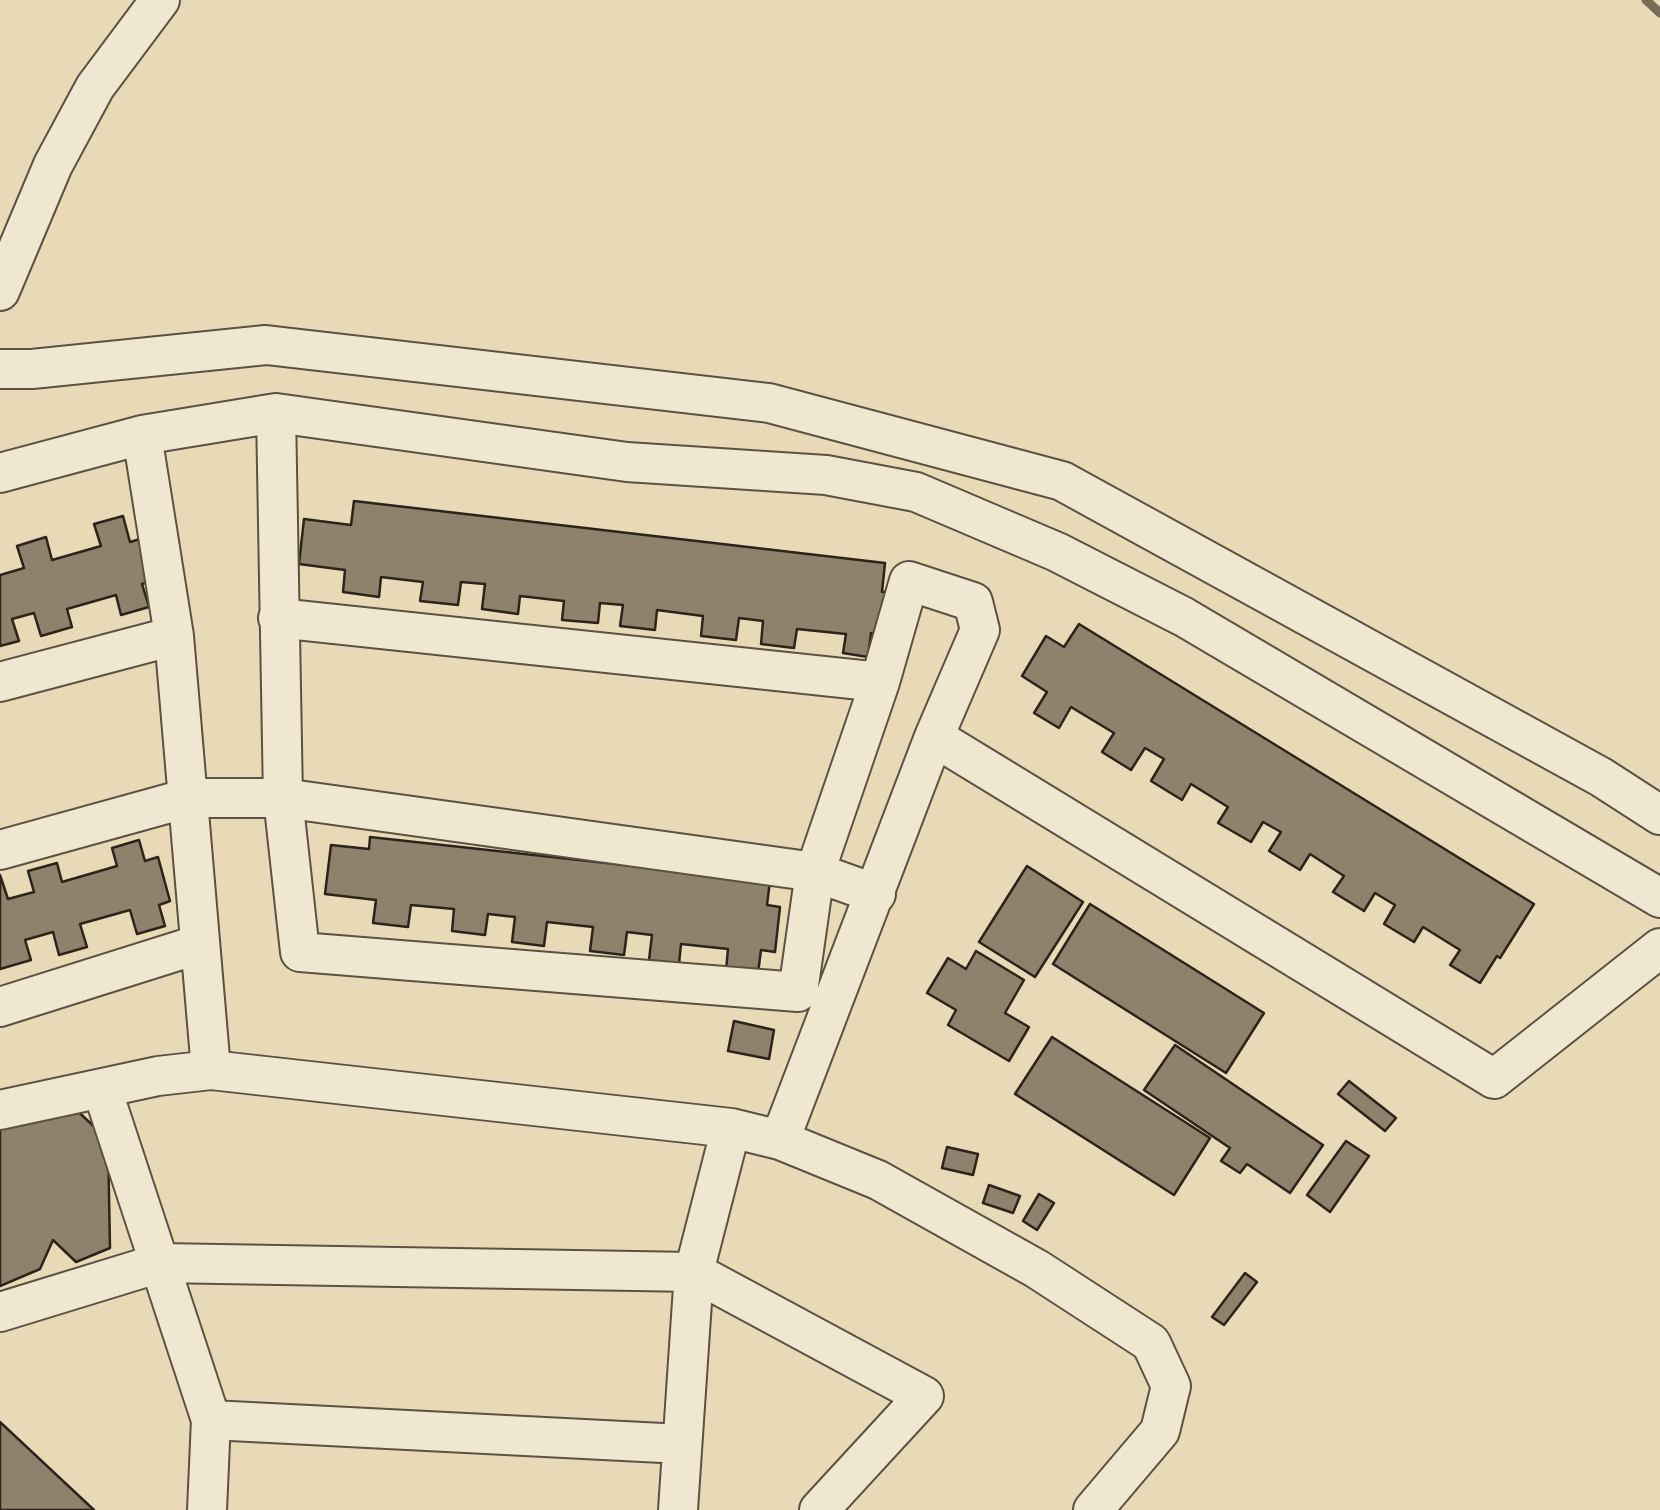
<!DOCTYPE html>
<html>
<head>
<meta charset="utf-8">
<style>
  body { margin:0 }
  canvas { display:block; background:#e8dab7 }
</style>
</head>
<body>
<canvas width="1660" height="1510"></canvas>
<script>
const g = document.querySelector('canvas').getContext('2d');
g.lineJoin = 'round';
function toPath(rows) {
  const path = new Path2D();
  for (const r of rows) {
    path.moveTo(r[0], r[1]);
    for (let i = 2; i < r.length; i += 2) path.lineTo(r[i], r[i + 1]);
  }
  return path;
}
function strokePath(path, color, width, dash) {
  g.strokeStyle = color;
  g.lineWidth = width;
  g.lineCap = dash ? 'butt' : 'round';
  g.setLineDash(dash || []);
  g.stroke(path);
}
function paint(path, color) {
  g.fillStyle = color;
  g.fill(path, 'evenodd');
}
strokePath(toPath([
  [1646,0,1660,13]
]), '#776c59', 9);
const building = toPath([
  [354,501,885,563,882,592,893,592,888,634,871,633,868,657,843,653,846,634,797,629,794,648,761,644,763,621,739,618,736,640,701,636,703,616,657,610,655,630,620,626,623,605,600,603,598,623,562,620,564,601,520,596,518,614,482,609,485,584,461,582,458,605,420,601,423,582,381,577,379,597,343,592,345,570,299,564,304,519,351,525,354,501],
  [123,516,130,542,140,539,153,581,142,584,149,607,121,615,116,595,67,609,72,627,41,636,34,613,12,619,19,641,0,646,0,575,24,568,17,546,46,537,52,560,101,546,94,524,123,516],
  [1079,624,1534,904,1500,958,1497,956,1480,983,1450,965,1460,950,1423,927,1414,942,1384,924,1395,905,1375,893,1364,911,1333,892,1344,876,1310,854,1300,870,1269,851,1281,832,1263,822,1251,842,1218,823,1228,807,1191,784,1182,800,1151,781,1164,759,1145,748,1131,770,1102,752,1114,733,1071,707,1059,728,1034,713,1047,692,1022,676,1046,636,1064,647,1079,624],
  [370,837,770,881,767,905,780,907,775,952,761,950,758,973,726,970,728,949,681,944,679,964,649,960,652,935,627,932,624,955,590,951,593,927,547,922,544,946,512,942,515,917,488,914,485,935,452,931,454,909,411,905,408,927,373,923,376,900,325,894,331,845,369,849,370,837],
  [139,840,145,861,158,857,170,901,159,905,165,926,137,934,130,910,80,924,87,947,59,955,53,932,25,940,31,960,0,969,0,875,8,899,34,892,28,871,57,863,62,882,117,866,112,848,139,840],
  [1027,866,1083,902,1035,977,979,942,1027,866],
  [1090,904,1264,1013,1226,1073,1053,964,1090,904],
  [976,951,1024,980,1005,1013,1029,1027,1009,1061,948,1025,956,1010,927,993,948,958,966,969,976,951],
  [734,1021,774,1030,769,1059,728,1051,734,1021],
  [1052,1037,1210,1138,1174,1195,1015,1094,1052,1037],
  [1175,1045,1323,1145,1290,1193,1247,1164,1240,1173,1221,1161,1230,1148,1144,1090,1175,1045],
  [1349,1081,1396,1118,1385,1131,1338,1094,1349,1081],
  [64,1098,108,1140,110,1248,76,1262,53,1240,40,1269,0,1286,0,1125,64,1098],
  [1346,1141,1369,1156,1330,1212,1307,1195,1346,1141],
  [947,1147,978,1154,973,1175,942,1168,947,1147],
  [989,1185,1020,1196,1013,1213,983,1203,989,1185],
  [1039,1194,1054,1203,1037,1230,1023,1221,1039,1194],
  [1245,1273,1257,1282,1224,1325,1212,1317,1245,1273],
  [0,1422,94,1510,0,1510,0,1422]
]);
paint(building, '#8e826c');
strokePath(building, '#2d231b', 2.5);
const minor = toPath([
  [0,291,53,165,95,87,160,0],
  [0,369,32,369,266,345,769,403,1062,481,1601,777,1660,815],
  [276,413,283,798,300,952,798,992,815,872,880,682,909,581,973,602,980,630,934,737,780,1140],
  [142,435,174,636,211,1070],
  [0,473,142,435,276,413,627,462,826,475,916,492,1057,552,1184,617,1660,898],
  [278,618,880,682],
  [0,682,174,636],
  [934,737,1494,1079,1660,948],
  [0,850,188,798,283,798,815,872,876,894],
  [0,1007,200,944],
  [102,1089,211,1420,207,1510],
  [0,1110,158,1076,211,1070,731,1128,780,1140,878,1180,1037,1269,1151,1343,1171,1386,1160,1431,1093,1510],
  [0,1312,160,1263,694,1272,924,1396,819,1510],
  [211,1420,682,1444],
  [678,1510,694,1272,731,1128]
]);
strokePath(minor, '#5c5142', 42);
strokePath(minor, '#f0e7d0', 38);
</script>
</body>
</html>
